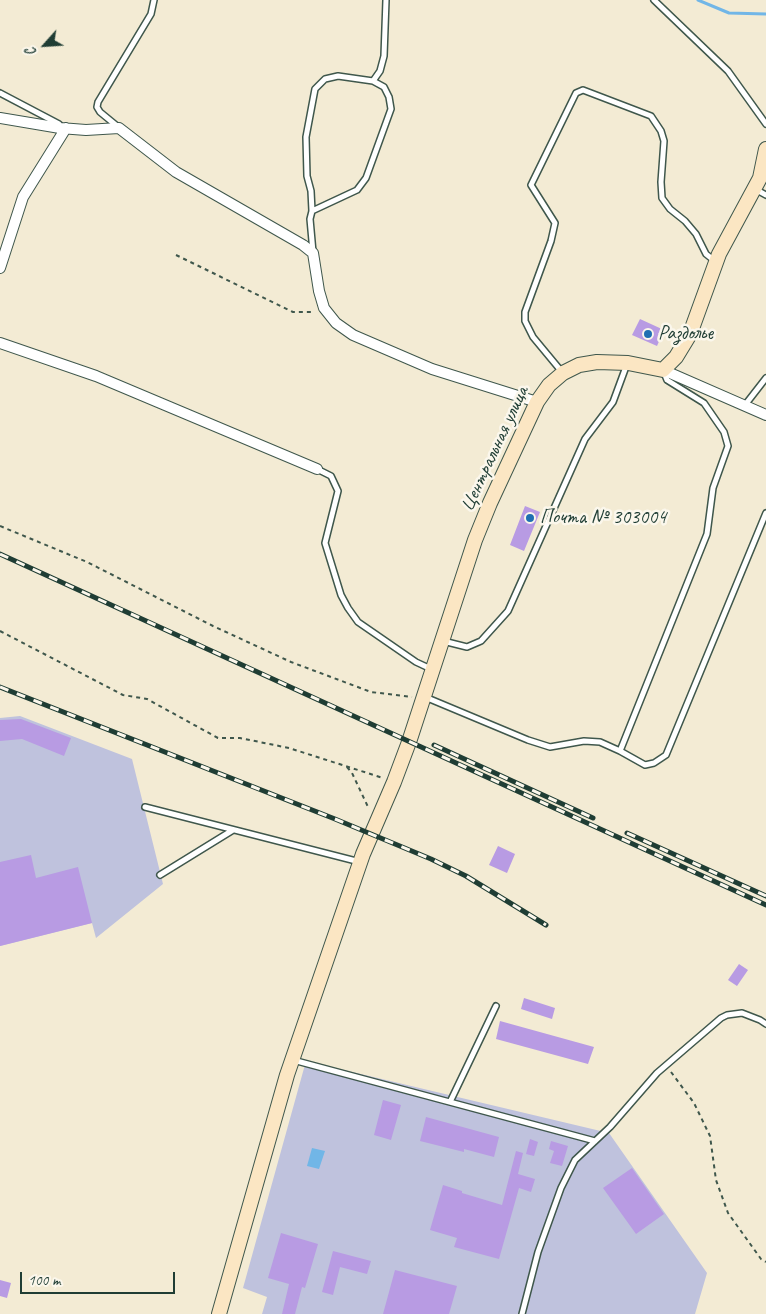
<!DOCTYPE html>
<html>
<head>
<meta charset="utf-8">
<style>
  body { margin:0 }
  #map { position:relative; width:766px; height:1314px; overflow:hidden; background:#f3ebd4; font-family:Caveat,sans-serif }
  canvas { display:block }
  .north { position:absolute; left:20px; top:20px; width:50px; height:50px; -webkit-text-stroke:4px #fbf7ec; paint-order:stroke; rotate:244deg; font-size:14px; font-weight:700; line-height:20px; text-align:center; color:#1f3d34 }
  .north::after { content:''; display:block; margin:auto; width:18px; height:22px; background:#1f3d34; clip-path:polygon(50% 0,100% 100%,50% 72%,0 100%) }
  .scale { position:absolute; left:20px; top:1272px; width:155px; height:22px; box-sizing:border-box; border:2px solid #1f3d34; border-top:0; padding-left:6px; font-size:15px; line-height:18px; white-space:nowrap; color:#1f3d34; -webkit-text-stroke:4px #fbf7ec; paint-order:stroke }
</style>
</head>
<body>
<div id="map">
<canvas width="766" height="1314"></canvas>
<div class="north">С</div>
<div class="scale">100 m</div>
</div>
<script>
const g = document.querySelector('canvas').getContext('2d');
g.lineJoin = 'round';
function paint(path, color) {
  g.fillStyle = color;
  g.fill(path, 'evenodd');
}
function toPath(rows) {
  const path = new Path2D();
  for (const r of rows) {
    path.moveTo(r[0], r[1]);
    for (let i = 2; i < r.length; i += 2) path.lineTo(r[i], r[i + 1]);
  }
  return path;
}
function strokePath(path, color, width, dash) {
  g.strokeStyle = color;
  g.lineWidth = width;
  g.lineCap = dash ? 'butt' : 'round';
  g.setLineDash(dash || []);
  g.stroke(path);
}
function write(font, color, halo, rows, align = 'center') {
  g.font = font + ' Caveat,sans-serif';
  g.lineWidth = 5;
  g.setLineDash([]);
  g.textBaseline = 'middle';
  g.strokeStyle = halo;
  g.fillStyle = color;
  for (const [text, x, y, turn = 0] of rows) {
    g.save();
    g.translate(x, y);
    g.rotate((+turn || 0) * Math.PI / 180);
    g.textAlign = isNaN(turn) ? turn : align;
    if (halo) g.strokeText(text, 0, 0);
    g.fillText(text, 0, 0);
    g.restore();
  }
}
paint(toPath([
  [20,716,132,759,163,884,96,938,92,923,0,946,0,718],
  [306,1061,609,1133,707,1273,695,1314,262,1314,267,1297,243,1288]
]), '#bfc2dd');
paint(toPath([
  [312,1148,325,1151,319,1169,307,1166]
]), '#71b6e7');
strokePath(toPath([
  [698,0,729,13,766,14]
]), '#71b6e7', 3);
paint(toPath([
  [640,319,664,330,657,346,632,335],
  [525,506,540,512,524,551,510,545],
  [21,719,71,738,64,756,22,739,0,741,0,720],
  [498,846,515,854,507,873,489,865],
  [31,855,36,878,78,867,92,923,0,946,0,862],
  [739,964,748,970,737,986,728,980],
  [524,998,555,1008,552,1019,521,1009],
  [500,1021,594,1047,588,1064,496,1039],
  [383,1100,401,1105,391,1140,374,1135],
  [426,1117,499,1137,494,1157,464,1149,464,1152,420,1141],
  [530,1139,538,1142,534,1156,526,1154],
  [551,1141,568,1146,562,1166,550,1163,554,1151,549,1149],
  [516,1151,523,1153,518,1174,535,1179,531,1192,519,1188,499,1259,454,1247,457,1238,430,1230,443,1185,462,1191,462,1193,502,1205],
  [632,1168,664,1214,636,1234,603,1188],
  [281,1233,318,1244,305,1288,302,1287,295,1314,282,1314,289,1284,268,1278],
  [333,1251,371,1261,367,1274,340,1267,333,1295,322,1292],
  [395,1270,457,1286,449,1314,383,1314],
  [0,1280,11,1283,7,1298,0,1296]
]), '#b89be3');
const lane = toPath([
  [654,0,728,71,766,124],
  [0,93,59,124],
  [117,126,100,112,97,107,98,102,151,14,154,0],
  [755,189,766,195],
  [312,211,357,190,366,178,391,109,389,97,384,87,373,81],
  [313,252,310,219,312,211,311,191,307,176,306,137,315,89,325,79,338,76,373,81,380,71,384,56,386,0],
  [663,370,667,380,704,403,724,432,728,446,713,488,707,534,620,751,645,765,654,763,666,755,766,513],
  [562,372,533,337,525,321,525,312,551,241,555,223,531,185,576,93,583,90,651,116,661,131,664,141,661,182,662,198,670,209,685,221,696,234,706,254,716,262],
  [745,405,766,378],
  [317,469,331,476,338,491,325,543,341,595,348,608,358,622,416,662,431,669],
  [443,641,467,647,481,641,508,611,585,439,613,402,627,364],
  [425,697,528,740,550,747,584,741,600,742,620,751],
  [145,807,360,862],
  [160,875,233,830],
  [293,1060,595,1141],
  [450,1102,496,1006],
  [522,1314,538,1252,561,1188,575,1160,610,1127,657,1073,721,1018,727,1015,742,1013,760,1020,766,1024]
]);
const street = toPath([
  [0,118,60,128,86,130,119,128,176,172,303,245,313,253,319,291,324,308,336,323,353,335,432,369,537,402],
  [0,268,23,197,66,128],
  [0,343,96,376,317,469],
  [663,370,766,415]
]);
const secondary = toPath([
  [219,1314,287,1075,363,854,394,782,409,742,475,540,490,503,537,402,549,385,563,373,579,365,597,362,628,363,663,370,676,357,690,334,719,254,760,178,766,149]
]);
strokePath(lane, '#3f574c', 8);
strokePath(street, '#3f574c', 12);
strokePath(secondary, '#3f574c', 16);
strokePath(toPath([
  [176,255,293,312,314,312],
  [0,526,87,562,213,626,291,662,371,692,412,697],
  [0,631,123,695,147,699,218,738,240,738,289,748,383,778],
  [347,767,352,773,369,809],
  [671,1072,694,1103,710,1136,716,1180,728,1213,761,1259,766,1262]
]), '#3f574c', 2, [4, 4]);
strokePath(lane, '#fff', 5);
strokePath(street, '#fff', 10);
strokePath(secondary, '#fbe6c3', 14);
const rail = toPath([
  [0,554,766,905],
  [0,687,335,819,431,859,466,876,546,925],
  [434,745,593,818],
  [627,833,766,896]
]);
strokePath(rail, '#1f3d34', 5);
strokePath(rail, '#fbf7ec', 3, [9]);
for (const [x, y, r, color] of [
  [648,334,5,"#1f6fb2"],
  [530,518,5,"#1f6fb2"]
]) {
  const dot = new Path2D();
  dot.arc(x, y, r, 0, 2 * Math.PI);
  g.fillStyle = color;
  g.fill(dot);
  strokePath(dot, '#fbf7ec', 2);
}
write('20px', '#1f3d34', '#fbf7ec', [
  ["Раздолье",658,334],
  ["Почта № 303004",540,518]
], 'left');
write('20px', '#1f3d34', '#fbf7ec', [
  ["Центральная улица",495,449,-65]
]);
</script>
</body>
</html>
